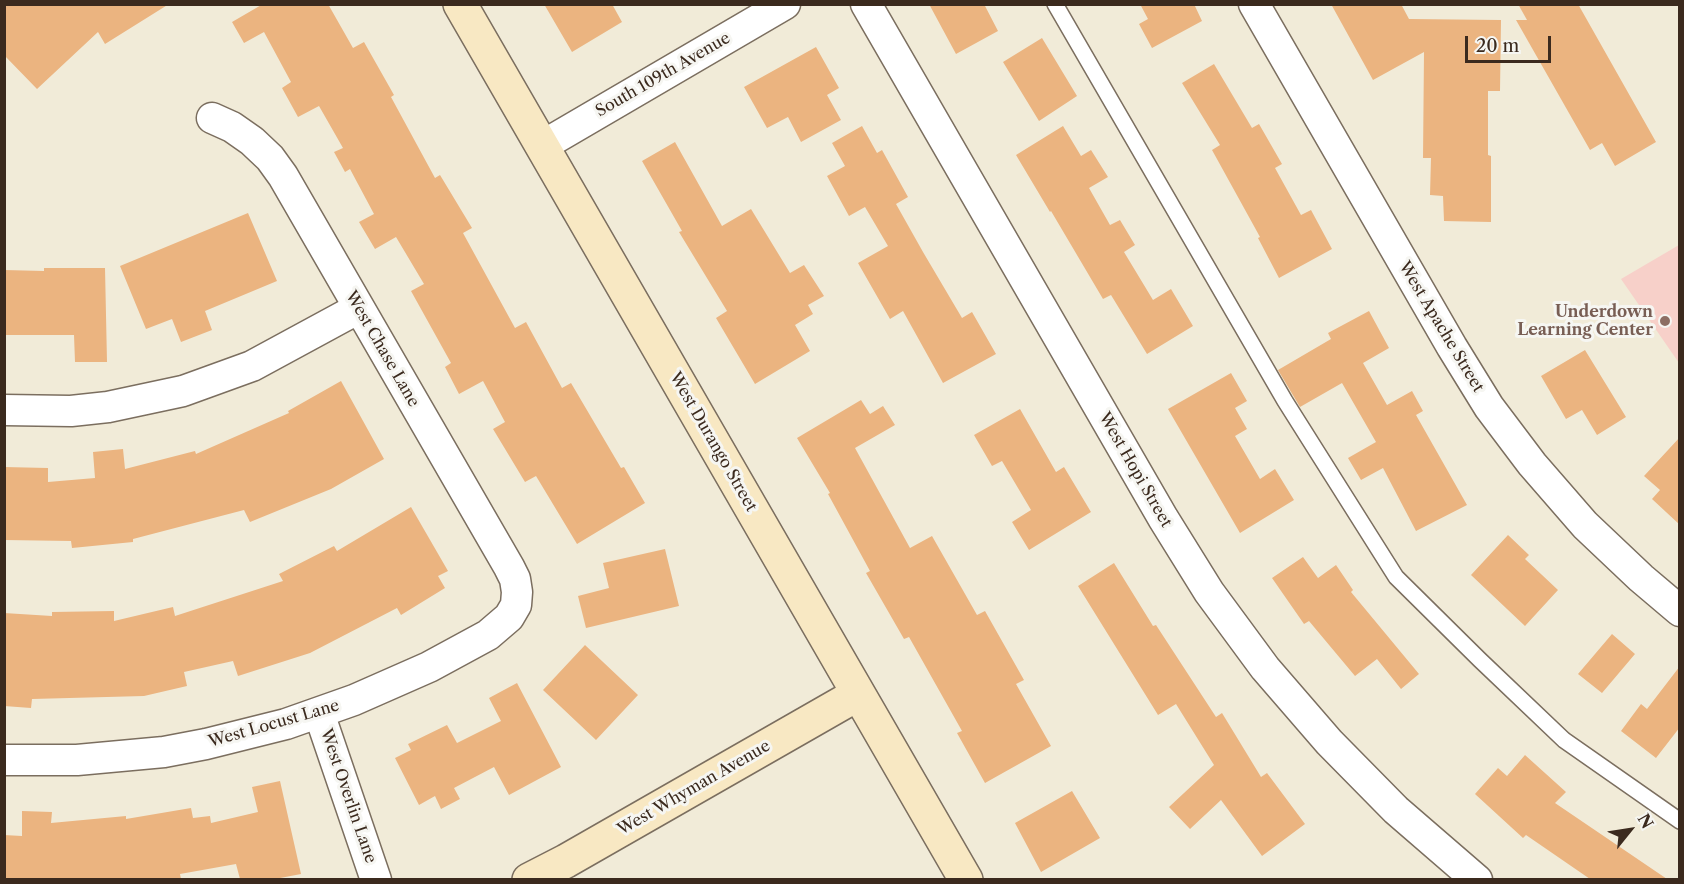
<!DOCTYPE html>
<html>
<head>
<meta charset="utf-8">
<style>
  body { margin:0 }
  #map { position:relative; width:1684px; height:884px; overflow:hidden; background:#f1ebd8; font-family:"Libre Caslon Text",serif }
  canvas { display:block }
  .frame { position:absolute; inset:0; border:6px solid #3b2a1e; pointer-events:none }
  .north { position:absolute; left:1600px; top:800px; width:60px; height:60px; -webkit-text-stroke:4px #f6f6f2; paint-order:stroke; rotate:60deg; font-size:16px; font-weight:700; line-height:24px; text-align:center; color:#3b2a1e }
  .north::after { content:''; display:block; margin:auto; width:21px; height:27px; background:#3b2a1e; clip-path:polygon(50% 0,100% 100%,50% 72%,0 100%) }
  .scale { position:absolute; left:1465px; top:36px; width:86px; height:27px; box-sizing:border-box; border:3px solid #3b2a1e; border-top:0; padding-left:8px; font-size:18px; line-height:21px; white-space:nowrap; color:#3b2a1e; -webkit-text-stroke:4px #f6f6f2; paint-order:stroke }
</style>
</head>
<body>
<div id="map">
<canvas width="1684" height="884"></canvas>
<div class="frame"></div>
<div class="north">N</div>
<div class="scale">20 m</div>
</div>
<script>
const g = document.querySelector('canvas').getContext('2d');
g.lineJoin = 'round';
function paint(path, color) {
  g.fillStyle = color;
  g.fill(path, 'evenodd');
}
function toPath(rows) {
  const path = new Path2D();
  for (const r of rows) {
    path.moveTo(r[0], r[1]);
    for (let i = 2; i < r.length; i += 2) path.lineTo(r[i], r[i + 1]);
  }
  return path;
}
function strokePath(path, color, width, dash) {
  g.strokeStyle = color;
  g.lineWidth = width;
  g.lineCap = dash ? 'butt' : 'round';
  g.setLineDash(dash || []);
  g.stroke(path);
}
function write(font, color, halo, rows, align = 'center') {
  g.font = font + ' "Libre Caslon Text",serif';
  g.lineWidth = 6;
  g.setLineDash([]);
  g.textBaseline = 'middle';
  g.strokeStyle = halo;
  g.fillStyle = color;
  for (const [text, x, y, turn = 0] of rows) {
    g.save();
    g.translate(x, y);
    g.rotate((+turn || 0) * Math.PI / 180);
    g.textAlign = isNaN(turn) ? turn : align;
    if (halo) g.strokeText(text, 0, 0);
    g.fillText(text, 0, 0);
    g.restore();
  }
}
paint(toPath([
  [1679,245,1679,363,1621,279]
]), '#f7d0c9');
paint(toPath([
  [4,4,169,4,105,44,98,32,37,89,4,55],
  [263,4,328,4,353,48,364,42,394,95,391,97,435,178,440,175,472,228,463,233,515,328,526,322,562,388,571,383,621,468,624,467,645,503,577,544,536,476,525,482,493,429,505,422,483,381,459,394,445,367,451,363,411,291,424,284,396,237,375,249,359,222,374,214,350,169,345,172,334,152,343,148,319,106,298,117,282,88,291,82,264,32,244,43,232,22],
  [544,4,612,4,622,22,572,52],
  [929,4,984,4,998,31,956,54],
  [1140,4,1194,4,1202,21,1152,48,1139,24,1148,19],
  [1331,4,1401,4,1409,19,1501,20,1500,91,1488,91,1488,155,1491,156,1491,222,1444,221,1443,196,1430,195,1431,158,1423,158,1424,52,1373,80],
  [1518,4,1578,4,1656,142,1615,166,1602,143,1590,150,1516,20,1527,20],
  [1042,38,1077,96,1039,121,1003,62],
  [816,47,839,88,827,95,841,120,801,142,788,117,767,128,744,87],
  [1214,64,1252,128,1259,124,1282,164,1275,168,1301,215,1311,210,1332,249,1279,278,1258,238,1260,237,1212,150,1220,145,1182,83],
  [862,126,877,153,882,150,908,197,896,204,923,252,962,318,972,312,996,354,943,383,903,311,890,319,858,263,888,246,865,207,849,216,827,176,845,166,832,143],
  [1063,126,1081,156,1091,150,1108,177,1089,188,1110,225,1120,220,1135,245,1124,252,1153,300,1171,289,1193,326,1147,354,1111,295,1103,299,1051,211,1050,212,1016,155],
  [675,142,722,226,751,209,790,273,804,265,824,296,808,305,813,314,795,325,810,351,755,384,716,318,727,311,679,232,682,231,642,161],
  [248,213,277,281,205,311,212,330,181,342,172,319,146,329,120,266],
  [44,268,105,268,107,362,75,362,74,335,4,335,4,270,44,271],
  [1369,311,1389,348,1363,363,1387,405,1412,391,1423,411,1416,415,1467,505,1416,531,1383,468,1361,480,1348,458,1376,442,1342,383,1300,407,1278,370,1331,339,1328,333],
  [1585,350,1626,417,1597,435,1582,410,1566,419,1541,376],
  [1231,373,1247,401,1235,408,1247,429,1235,436,1260,479,1275,469,1294,500,1240,533,1168,409],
  [341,381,384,459,331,489,250,522,244,510,133,539,133,542,72,548,71,541,4,540,4,467,48,468,48,482,95,478,93,452,123,449,125,469,195,451,196,454,289,413,288,411],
  [861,400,870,414,883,406,895,425,855,448,910,548,932,536,977,615,985,611,1024,680,1016,684,1051,746,985,783,957,733,962,731,909,637,904,639,866,573,870,571,828,494,830,493,797,438],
  [1020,409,1056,472,1064,467,1091,512,1029,550,1012,522,1031,510,1002,461,992,466,974,435],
  [1680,437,1680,525,1652,499,1660,490,1644,476],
  [411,507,448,571,438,576,445,588,401,615,397,608,310,653,238,676,233,661,184,672,187,686,144,696,32,699,31,708,4,706,4,613,52,616,52,612,114,611,114,621,173,607,175,616,283,581,279,574,334,546,337,551],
  [1508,535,1529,555,1525,559,1558,590,1525,626,1471,575],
  [665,549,679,606,586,628,578,596,609,588,603,563],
  [1303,557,1318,578,1336,565,1353,590,1351,592,1419,674,1401,689,1377,659,1355,676,1309,621,1304,624,1272,578],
  [1114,563,1153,626,1156,625,1216,717,1222,713,1261,777,1267,773,1305,824,1262,856,1221,800,1190,829,1169,807,1214,765,1176,704,1158,715,1078,586],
  [1612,634,1635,654,1602,693,1578,674],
  [585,645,638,695,596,740,543,690],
  [1680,666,1680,727,1656,758,1621,731,1641,704,1647,709],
  [517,683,561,767,509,795,494,767,454,788,460,799,441,809,435,796,419,805,395,758,411,750,408,744,447,725,457,743,501,721,489,698],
  [1525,755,1566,792,1555,803,1667,879,1590,879,1526,835,1523,838,1475,794,1498,768,1507,776],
  [280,781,301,874,275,879,240,879,236,864,180,874,181,879,4,879,4,835,22,836,22,811,52,812,51,823,126,816,126,819,191,808,193,818,210,816,211,823,258,812,252,787],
  [1072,791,1100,838,1041,872,1015,823]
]), '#ebb480');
const lane = toPath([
  [1055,4,1285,401,1396,577,1480,660,1564,740,1680,821]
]);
const street = toPath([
  [866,4,1163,518,1209,592,1265,668,1329,742,1396,810,1477,880],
  [1254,4,1452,347,1489,407,1532,464,1585,525,1641,578,1680,611],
  [542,146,785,4],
  [4,410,71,411,108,407,183,391,252,366,359,308],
  [319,713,376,880],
  [4,760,77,760,164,752,206,744,286,724,354,700,429,667,488,635,509,617,516,605,517,592,515,579,509,567,283,176,270,158,252,141,232,127,212,118]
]);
const secondary = toPath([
  [460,4,966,880],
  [529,880,566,861,858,694]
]);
strokePath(lane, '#7b6e5f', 18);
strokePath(street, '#7b6e5f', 33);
strokePath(secondary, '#7b6e5f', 36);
strokePath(lane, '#fff', 15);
strokePath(street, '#fff', 30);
strokePath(secondary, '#f8e8c3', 33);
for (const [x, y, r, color] of [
  [1665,321,6,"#8d6e63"]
]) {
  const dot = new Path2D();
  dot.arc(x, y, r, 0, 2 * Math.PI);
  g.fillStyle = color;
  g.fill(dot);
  strokePath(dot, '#f6f6f2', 2);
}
write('16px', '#3b2a1e', '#f6f6f2', [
  ["South 109th Avenue",663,75,-30],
  ["West Apache Street",1441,327,59],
  ["West Chase Lane",382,349,60],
  ["West Durango Street",713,442,60],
  ["West Hopi Street",1135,470,60],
  ["West Locust Lane",274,724,-16],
  ["West Whyman Avenue",694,788,-30],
  ["West Overlin Lane",348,796,71]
]);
write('bold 16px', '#785e54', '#f6f6f2', [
  ["Underdown",1653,312],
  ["Learning Center",1653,330]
], 'right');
</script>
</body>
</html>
